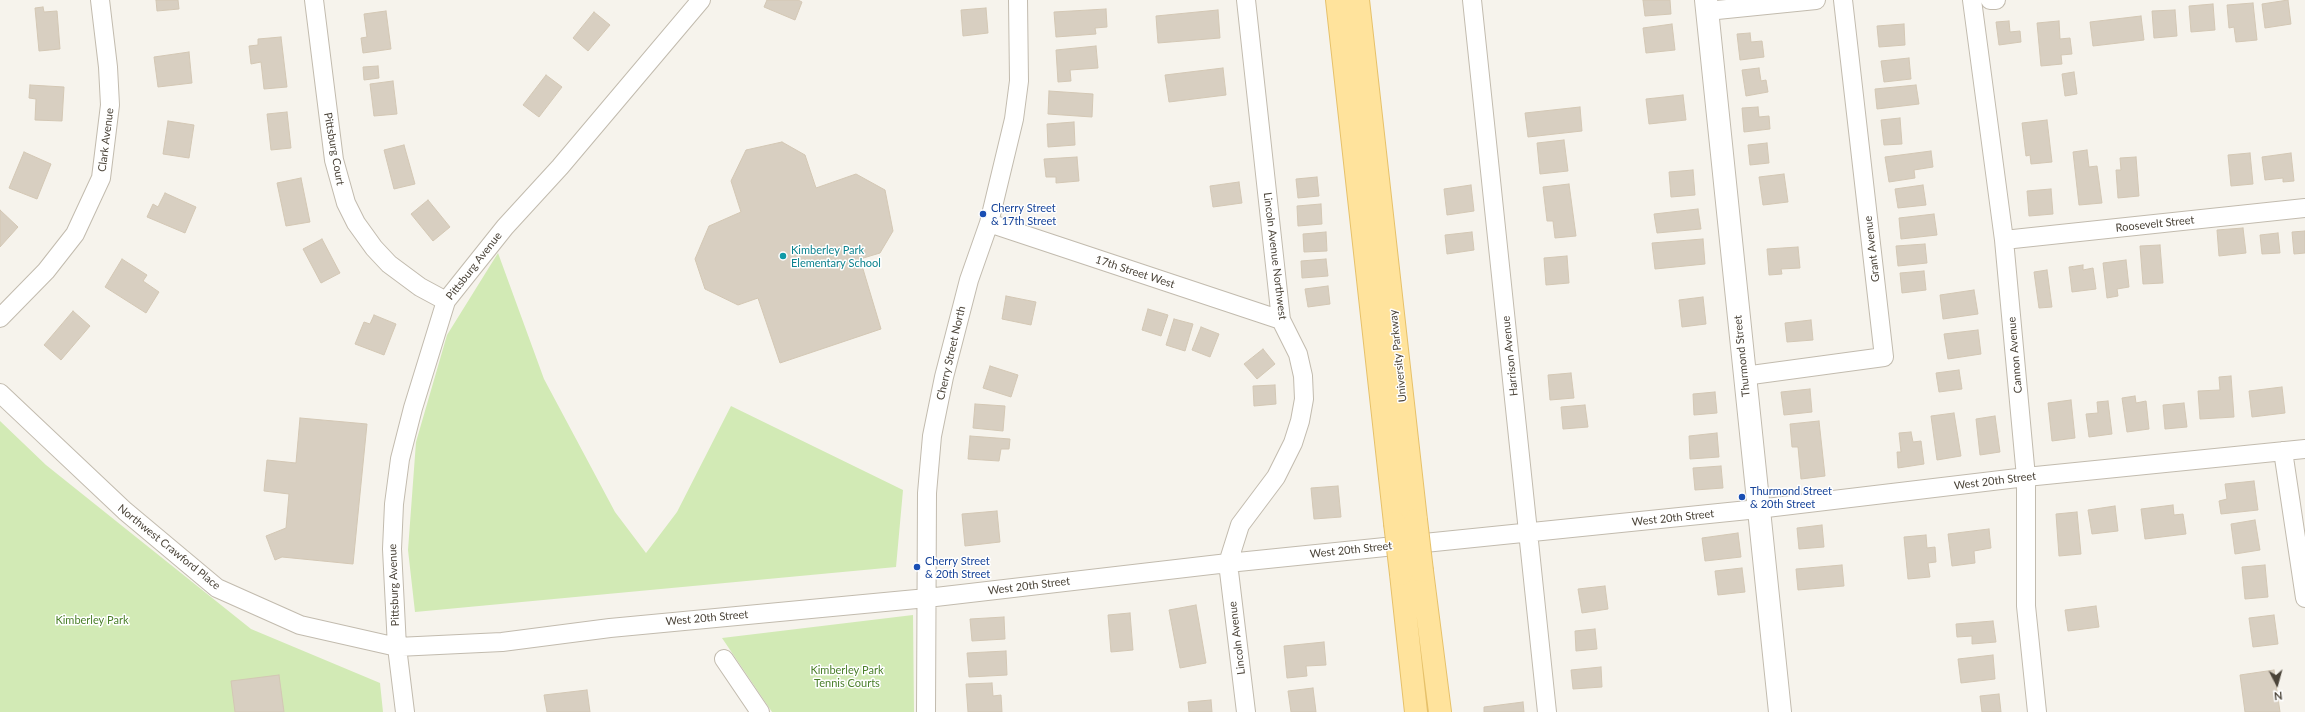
<!DOCTYPE html>
<html>
<head>
<meta charset="utf-8">
<style>
  body { margin:0 }
  #map { position:relative; width:2305px; height:712px; overflow:hidden; background:#f6f3ec; font-family:Lato,sans-serif }
  canvas { display:block }
  .north { position:absolute; left:2257px; top:664px; width:40px; height:40px; -webkit-text-stroke:3px #fff; paint-order:stroke; rotate:174deg; font-size:11px; font-weight:700; line-height:16px; text-align:center; color:#4b4439 }
  .north::after { content:''; display:block; margin:auto; width:14px; height:18px; background:#4b4439; clip-path:polygon(50% 0,100% 100%,50% 72%,0 100%) }
</style>
</head>
<body>
<div id="map">
<canvas width="2305" height="712"></canvas>
<div class="north">N</div>
</div>
<script>
const g = document.querySelector('canvas').getContext('2d');
g.lineJoin = 'round';
function paint(path, color) {
  g.fillStyle = color;
  g.fill(path, 'evenodd');
}
function toPath(rows) {
  const path = new Path2D();
  for (const r of rows) {
    path.moveTo(r[0], r[1]);
    for (let i = 2; i < r.length; i += 2) path.lineTo(r[i], r[i + 1]);
  }
  return path;
}
function strokePath(path, color, width, dash) {
  g.strokeStyle = color;
  g.lineWidth = width;
  g.lineCap = dash ? 'butt' : 'round';
  g.setLineDash(dash || []);
  g.stroke(path);
}
function write(font, color, halo, rows, align = 'center') {
  g.font = font + ' Lato,sans-serif';
  g.lineWidth = 3;
  g.setLineDash([]);
  g.textBaseline = 'middle';
  g.strokeStyle = halo;
  g.fillStyle = color;
  for (const [text, x, y, turn = 0] of rows) {
    g.save();
    g.translate(x, y);
    g.rotate((+turn || 0) * Math.PI / 180);
    g.textAlign = isNaN(turn) ? turn : align;
    if (halo) g.strokeText(text, 0, 0);
    g.fillText(text, 0, 0);
    g.restore();
  }
}
paint(toPath([
  [498,253,544,379,615,512,646,553,677,512,731,406,903,490,896,567,415,612,408,550,416,442,447,335],
  [0,421,46,465,251,629,380,683,383,712,0,712],
  [913,615,914,712,772,712,722,638]
]), '#d2eab5');
const building = toPath([
  [156,0,178,0,179,9,157,11,156,0],
  [767,0,798,0,802,2,795,20,764,7,767,0],
  [1643,0,1670,0,1671,14,1645,16,1643,0],
  [2288,0,2291,24,2265,28,2262,4,2288,0],
  [2253,3,2257,40,2236,42,2234,27,2229,28,2227,5,2253,3],
  [2213,4,2215,30,2191,32,2189,6,2213,4],
  [43,7,44,12,57,11,60,49,39,51,35,8,43,7],
  [986,8,988,33,963,36,961,10,986,8],
  [1106,9,1107,27,1095,28,1096,34,1056,37,1054,12,1106,9],
  [1218,10,1220,38,1158,43,1156,16,1218,10],
  [2175,10,2177,36,2154,38,2152,11,2175,10],
  [386,11,391,49,363,53,361,38,367,37,364,14,386,11],
  [594,12,610,25,588,51,573,38,594,12],
  [2141,16,2144,40,2093,46,2090,22,2141,16],
  [2009,21,2010,32,2020,31,2021,42,1999,45,1996,22,2009,21],
  [2059,21,2060,39,2070,38,2072,54,2061,55,2062,64,2041,66,2037,23,2059,21],
  [1672,24,1675,50,1646,53,1643,28,1672,24],
  [1904,24,1905,45,1879,47,1877,26,1904,24],
  [1750,33,1751,42,1762,41,1764,57,1740,60,1737,34,1750,33],
  [281,37,287,87,264,89,261,62,251,64,249,46,258,45,258,39,281,37],
  [1096,46,1098,68,1070,70,1071,81,1058,82,1056,50,1096,46],
  [189,52,192,83,158,87,154,57,189,52],
  [1909,58,1911,79,1884,82,1881,61,1909,58],
  [378,66,379,78,364,80,363,67,378,66],
  [1223,68,1226,95,1169,102,1165,75,1223,68],
  [1759,68,1761,81,1766,80,1768,92,1746,96,1742,70,1759,68],
  [2074,72,2077,94,2065,96,2062,74,2074,72],
  [546,75,562,87,539,117,523,105,546,75],
  [393,81,397,114,374,116,370,84,393,81],
  [30,85,64,87,62,121,35,120,36,99,29,98,30,85],
  [1916,85,1919,104,1877,109,1875,89,1916,85],
  [1049,91,1093,94,1092,117,1048,114,1049,91],
  [1683,95,1686,120,1649,124,1646,99,1683,95],
  [1580,107,1582,131,1528,137,1525,113,1580,107],
  [1758,107,1759,117,1769,116,1770,129,1744,132,1742,108,1758,107],
  [287,112,291,148,271,150,267,114,287,112],
  [1900,118,1902,144,1884,145,1881,120,1900,118],
  [2047,120,2052,162,2031,164,2030,155,2026,156,2022,123,2047,120],
  [168,121,194,125,189,158,163,154,168,121],
  [1074,122,1075,145,1048,147,1047,124,1074,122],
  [1564,140,1568,171,1540,174,1537,143,1564,140],
  [782,142,805,155,816,188,856,174,885,190,893,231,880,253,860,259,881,329,780,363,758,298,738,305,705,289,695,259,709,226,741,212,731,181,746,150,782,142],
  [1767,143,1769,163,1750,165,1748,145,1767,143],
  [404,145,415,184,394,189,384,150,404,145],
  [2087,150,2089,167,2097,166,2102,203,2079,205,2073,152,2087,150],
  [1931,151,1933,167,1914,170,1915,178,1889,182,1885,157,1931,151],
  [24,152,51,164,37,199,9,188,24,152],
  [2250,153,2253,184,2231,186,2228,155,2250,153],
  [2291,153,2294,181,2283,182,2283,178,2265,180,2262,157,2291,153],
  [1077,157,1079,181,1056,183,1056,177,1046,177,1044,159,1077,157],
  [2136,157,2139,196,2118,198,2116,170,2121,170,2120,158,2136,157],
  [1693,170,1695,195,1671,197,1669,172,1693,170],
  [1784,174,1788,202,1763,205,1759,177,1784,174],
  [1317,177,1319,196,1298,198,1296,179,1317,177],
  [301,178,310,222,286,226,277,183,301,178],
  [1239,182,1242,203,1213,207,1210,186,1239,182],
  [1569,184,1576,236,1555,238,1553,221,1547,221,1543,187,1569,184],
  [1471,185,1474,211,1447,215,1444,189,1471,185],
  [1923,185,1926,205,1898,208,1895,189,1923,185],
  [2051,189,2053,214,2029,216,2027,191,2051,189],
  [165,193,196,207,185,233,147,217,153,204,158,207,165,193],
  [428,200,450,227,433,241,411,214,428,200],
  [1321,204,1322,224,1298,226,1297,206,1321,204],
  [1698,209,1701,229,1657,233,1654,214,1698,209],
  [0,210,18,227,0,247,0,210],
  [1934,214,1937,235,1901,239,1899,218,1934,214],
  [2243,228,2246,253,2219,256,2217,230,2243,228],
  [2305,231,2305,253,2294,254,2292,232,2305,231],
  [1326,232,1327,251,1304,252,1303,234,1326,232],
  [1472,232,1474,250,1447,254,1445,235,1472,232],
  [2278,233,2280,253,2262,254,2260,235,2278,233],
  [322,239,340,273,321,283,303,249,322,239],
  [1703,239,1705,264,1655,269,1652,243,1703,239],
  [1925,244,1927,263,1898,266,1896,246,1925,244],
  [2160,245,2163,283,2143,284,2140,246,2160,245],
  [1798,247,1800,268,1781,269,1782,274,1769,275,1767,249,1798,247],
  [1567,256,1569,283,1546,285,1544,258,1567,256],
  [122,259,147,275,143,281,159,292,146,313,105,287,122,259],
  [1326,259,1328,276,1302,278,1301,261,1326,259],
  [2126,260,2129,287,2117,289,2118,296,2107,298,2103,263,2126,260],
  [2083,265,2083,270,2093,268,2096,289,2072,292,2069,267,2083,265],
  [2047,270,2052,307,2039,308,2034,272,2047,270],
  [1924,271,1926,290,1902,293,1900,273,1924,271],
  [1328,286,1330,304,1308,307,1305,289,1328,286],
  [1974,290,1978,314,1943,319,1940,295,1974,290],
  [1006,296,1036,302,1031,325,1002,319,1006,296],
  [1703,297,1706,324,1682,327,1679,300,1703,297],
  [1148,309,1168,315,1161,336,1142,330,1148,309],
  [73,311,90,326,61,360,44,345,73,311],
  [374,315,396,324,384,355,355,344,364,322,370,324,374,315],
  [1174,319,1193,324,1185,351,1166,345,1174,319],
  [1811,320,1813,340,1787,342,1785,323,1811,320],
  [1201,327,1219,334,1210,357,1192,350,1201,327],
  [1978,330,1981,354,1948,359,1944,334,1978,330],
  [1263,349,1275,364,1257,379,1244,364,1263,349],
  [990,366,1018,375,1011,397,983,388,990,366],
  [1959,370,1962,389,1939,392,1936,373,1959,370],
  [1571,373,1574,398,1550,400,1548,375,1571,373],
  [2231,376,2234,417,2200,419,2198,391,2220,390,2219,377,2231,376],
  [1275,385,1276,404,1254,406,1253,386,1275,385],
  [2282,387,2285,413,2252,417,2249,391,2282,387],
  [1810,389,1812,412,1784,415,1781,392,1810,389],
  [1715,392,1717,413,1694,415,1693,394,1715,392],
  [2135,396,2136,403,2146,401,2149,429,2127,432,2122,398,2135,396],
  [2071,400,2075,438,2052,441,2048,403,2071,400],
  [2108,401,2112,434,2089,437,2086,414,2098,413,2097,402,2108,401],
  [2184,403,2187,427,2165,429,2163,405,2184,403],
  [975,404,1005,406,1003,431,973,428,975,404],
  [1585,405,1588,427,1563,429,1561,407,1585,405],
  [1954,413,1961,456,1937,460,1931,416,1954,413],
  [1995,416,2000,452,1980,455,1976,419,1995,416],
  [300,418,367,424,353,564,282,557,275,560,266,536,286,528,289,494,264,491,267,460,296,463,300,418],
  [1819,421,1825,476,1801,479,1798,447,1792,447,1790,424,1819,421],
  [1911,432,1913,442,1921,441,1924,464,1898,468,1897,452,1901,452,1899,433,1911,432],
  [1717,433,1719,457,1690,459,1689,436,1717,433],
  [970,436,1010,439,1009,449,1001,449,999,461,968,459,970,436],
  [1721,466,1723,488,1695,490,1693,468,1721,466],
  [2254,481,2258,510,2221,514,2219,501,2227,499,2225,484,2254,481],
  [1338,486,1341,517,1314,519,1311,488,1338,486],
  [2173,505,2174,515,2183,514,2186,534,2145,539,2141,509,2173,505],
  [2115,506,2118,531,2092,534,2088,510,2115,506],
  [997,511,1000,542,965,546,962,514,997,511],
  [2077,512,2081,554,2059,556,2056,514,2077,512],
  [2255,520,2260,550,2235,554,2231,524,2255,520],
  [1822,525,1824,547,1799,549,1797,528,1822,525],
  [1989,529,1991,548,1974,551,1975,563,1952,566,1948,534,1989,529],
  [1738,533,1741,557,1705,561,1702,538,1738,533],
  [1926,535,1927,548,1935,547,1936,562,1928,563,1930,577,1908,579,1904,537,1926,535],
  [1842,565,1844,586,1798,590,1796,569,1842,565],
  [2265,565,2268,597,2245,599,2242,567,2265,565],
  [1742,568,1745,592,1718,595,1715,571,1742,568],
  [1605,586,1608,609,1582,613,1578,589,1605,586],
  [1196,605,1206,663,1180,668,1169,610,1196,605],
  [2096,606,2099,627,2068,631,2065,610,2096,606],
  [1130,613,1133,650,1111,652,1108,615,1130,613],
  [2274,615,2278,644,2253,647,2249,618,2274,615],
  [1004,617,1005,639,972,641,970,619,1004,617],
  [1993,621,1996,642,1972,644,1972,636,1957,637,1956,624,1993,621],
  [1595,629,1597,649,1576,651,1575,631,1595,629],
  [1324,642,1326,665,1306,666,1307,676,1287,678,1284,646,1324,642],
  [1006,651,1007,675,969,677,967,653,1006,651],
  [1993,655,1995,679,1961,683,1958,659,1993,655],
  [1601,667,1602,687,1573,689,1571,670,1601,667],
  [2274,670,2280,712,2245,712,2240,675,2274,670],
  [279,675,284,712,235,712,231,681,279,675],
  [992,683,993,696,1001,695,1002,712,968,712,966,684,992,683],
  [1313,688,1316,712,1291,712,1288,691,1313,688],
  [587,690,590,712,547,712,544,695,587,690],
  [1999,694,2001,712,1982,712,1980,696,1999,694],
  [1211,700,1212,712,1189,712,1188,702,1211,700],
  [1523,702,1524,712,1484,712,1484,707,1523,702]
]);
paint(building, '#d8cfc1');
strokePath(building, '#d3c7b4', 1);
const minor = toPath([
  [314,0,334,160,346,203,356,223,374,248,389,264,420,287,446,301],
  [1472,0,1547,712],
  [1972,0,2004,240,2026,477,2026,606,2037,712],
  [1990,0,1996,0],
  [1707,11,1816,0],
  [989,223,1281,320],
  [2004,240,2305,208],
  [0,318,46,271,75,234,101,178,110,105,108,67,100,0],
  [1744,376,1884,357,1843,0],
  [0,393,125,511,217,588,300,625,397,647,502,642,610,628,927,598,1228,563,1758,509,2026,477,2305,449],
  [2283,451,2305,598],
  [724,659,760,712],
  [405,712,397,647,392,549,394,504,400,459,413,408,446,301,505,227,560,167,701,0],
  [926,712,927,493,932,436,944,377,969,280,989,223,1014,119,1019,81,1018,0],
  [1246,712,1228,563,1240,525,1276,477,1293,443,1300,421,1304,399,1303,376,1298,354,1281,320,1246,0]
]);
const tertiary = toPath([
  [1706,0,1780,712]
]);
const primary = toPath([
  [1337,0,1395,523],
  [1358,0,1416,520],
  [1422,571,1440,712],
  [1401,574,1416,712]
]);
strokePath(minor, '#c2bbae', 20);
strokePath(tertiary, '#c2bbae', 24);
strokePath(primary, '#e6c16a', 24);
strokePath(minor, '#fff', 18);
strokePath(tertiary, '#fff', 22);
strokePath(primary, '#ffe39c', 22);
const primaryBridge = toPath([
  [1416,520,1422,571],
  [1395,523,1401,574]
]);
strokePath(primaryBridge, '#e6c16a', 24, []);
strokePath(primaryBridge, '#ffe39c', 22);
for (const [x, y, r, color] of [
  [983,214,4,"#1a4fb4"],
  [783,256,4,"#0f9aa8"],
  [1742,497,4,"#1a4fb4"],
  [917,567,4,"#1a4fb4"]
]) {
  const dot = new Path2D();
  dot.arc(x, y, r, 0, 2 * Math.PI);
  g.fillStyle = color;
  g.fill(dot);
  strokePath(dot, '#fff', 1.5);
}
write('11px', '#4b4439', '#fff', [
  ["Clark Avenue",106,140,-83],
  ["Pittsburg Court",334,149,80],
  ["Roosevelt Street",2155,224,-6],
  ["Grant Avenue",1872,249,-97],
  ["Lincoln Avenue Northwest",1275,256,83],
  ["Pittsburg Avenue",474,266,-52],
  ["17th Street West",1135,272,18],
  ["Cherry Street North",951,353,-77],
  ["Cannon Avenue",2015,355,-95],
  ["University Parkway",1398,356,-96],
  ["Harrison Avenue",1510,356,-96],
  ["Thurmond Street",1742,356,-96],
  ["West 20th Street",1995,481,-7],
  ["West 20th Street",1673,518,-6],
  ["Northwest Crawford Place",169,547,39],
  ["West 20th Street",1351,550,-6],
  ["Pittsburg Avenue",394,585,-92],
  ["West 20th Street",1029,586,-7],
  ["West 20th Street",707,618,-5],
  ["Lincoln Avenue",1237,638,-97]
]);
write('11px', '#164399', '#fff', [
  ["Cherry Street",991,208],
  ["& 17th Street",991,221],
  ["Thurmond Street",1750,491],
  ["& 20th Street",1750,504],
  ["Cherry Street",925,561],
  ["& 20th Street",925,574]
], 'left');
write('11px', '#0d838f', '#fff', [
  ["Kimberley Park",791,250],
  ["Elementary School",791,263]
], 'left');
write('11px', '#4a7f2a', '#fff', [
  ["Kimberley Park",92,620],
  ["Kimberley Park",847,670],
  ["Tennis Courts",847,683]
]);
</script>
</body>
</html>
